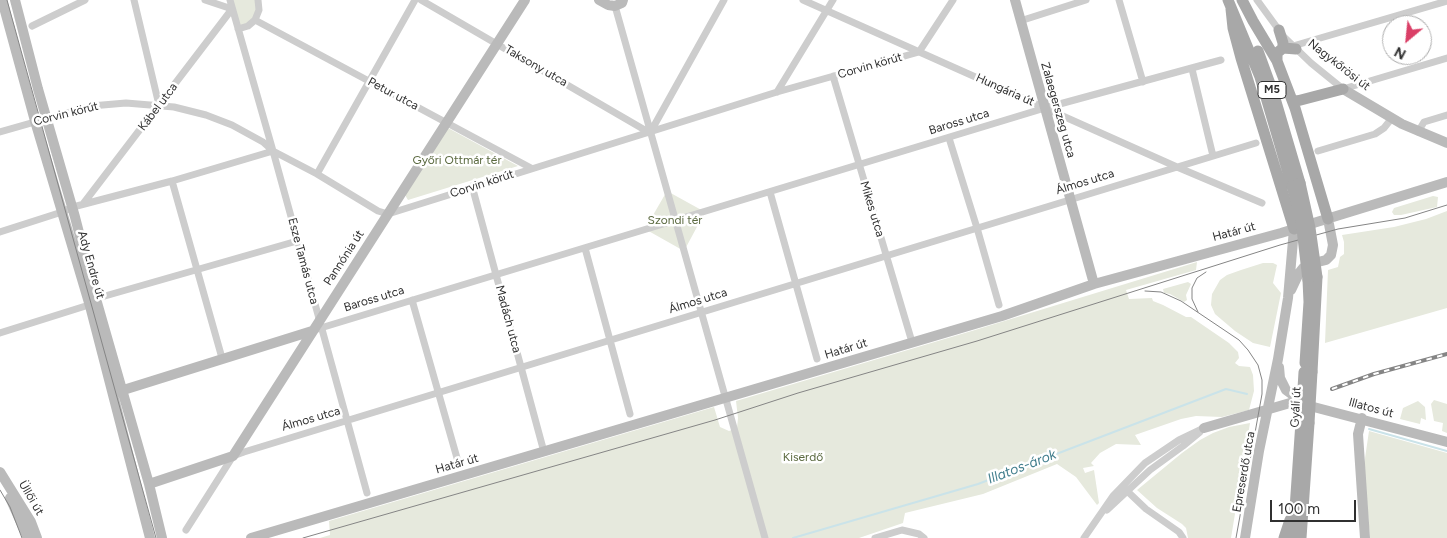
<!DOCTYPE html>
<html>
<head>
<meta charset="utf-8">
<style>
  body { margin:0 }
  #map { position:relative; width:1447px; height:538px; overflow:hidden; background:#fff; font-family:Figtree,sans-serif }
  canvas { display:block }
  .north { position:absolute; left:1382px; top:15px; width:50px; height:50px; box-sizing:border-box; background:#fff; border:1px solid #acacac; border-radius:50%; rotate:208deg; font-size:14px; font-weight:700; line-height:20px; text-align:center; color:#303030 }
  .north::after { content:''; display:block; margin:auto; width:18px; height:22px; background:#da3f67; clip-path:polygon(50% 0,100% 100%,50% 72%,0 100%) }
  .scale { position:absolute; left:1270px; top:500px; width:86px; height:22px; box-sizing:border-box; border:2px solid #303030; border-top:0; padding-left:6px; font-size:15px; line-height:18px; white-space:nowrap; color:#303030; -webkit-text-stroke:4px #fff; paint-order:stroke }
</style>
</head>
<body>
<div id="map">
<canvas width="1447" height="538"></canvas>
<div class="north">N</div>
<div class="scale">100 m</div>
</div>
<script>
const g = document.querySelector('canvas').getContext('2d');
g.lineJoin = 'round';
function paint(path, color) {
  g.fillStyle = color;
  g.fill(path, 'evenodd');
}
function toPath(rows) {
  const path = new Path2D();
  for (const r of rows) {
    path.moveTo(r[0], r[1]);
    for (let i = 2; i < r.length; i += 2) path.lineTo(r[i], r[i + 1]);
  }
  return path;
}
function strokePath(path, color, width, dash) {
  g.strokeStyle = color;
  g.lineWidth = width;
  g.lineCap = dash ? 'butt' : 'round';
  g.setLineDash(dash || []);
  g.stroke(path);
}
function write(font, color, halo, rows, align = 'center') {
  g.font = font + ' Figtree,sans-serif';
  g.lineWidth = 5;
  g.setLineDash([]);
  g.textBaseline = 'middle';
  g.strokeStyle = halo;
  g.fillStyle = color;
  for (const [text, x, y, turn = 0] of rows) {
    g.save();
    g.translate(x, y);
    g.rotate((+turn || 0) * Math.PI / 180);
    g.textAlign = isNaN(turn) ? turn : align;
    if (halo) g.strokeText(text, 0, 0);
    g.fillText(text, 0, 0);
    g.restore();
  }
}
paint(toPath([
  [230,0,258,0,255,20,238,29],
  [448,128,518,166,408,200,405,195],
  [667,191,705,212,684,251,645,229],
  [1433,196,1438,197,1437,207,1401,215,1394,215,1392,212,1394,208],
  [1447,211,1447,308,1325,343,1328,270,1338,267,1340,257,1344,254,1344,242,1342,235,1394,227,1426,219],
  [1197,262,1196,270,1126,290,1129,299,1152,298,1153,301,1163,305,1186,317,1191,317,1229,343,1238,352,1239,358,1235,363,1239,366,1250,367,1253,375,1254,391,1249,410,1222,417,1196,416,1181,419,1135,435,1141,445,1116,444,1100,453,1091,463,1094,466,1083,468,1085,473,1094,470,1099,503,1097,505,1076,477,1057,464,983,494,905,513,903,523,859,538,320,538,330,535,329,521,714,407,720,427,729,431,737,428,738,418,736,401,975,330],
  [1263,263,1273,263,1277,265,1273,283,1281,293,1270,347,1253,343,1235,331,1215,314,1211,305,1212,294,1220,280,1227,275,1241,270],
  [1188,282,1191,284,1186,295,1187,300,1184,302,1170,294,1164,293,1163,289],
  [1434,400,1447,404,1447,433,1442,431,1443,423,1434,421,1431,404],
  [1418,401,1425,407,1426,420,1421,418,1420,424,1400,419,1403,408],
  [1250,423,1231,538,1188,538,1186,528,1182,524,1157,508,1137,490,1182,453,1200,440,1213,433,1229,427],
  [1369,431,1447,453,1447,538,1370,538,1364,465]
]), '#e6e9dd');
strokePath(toPath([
  [1369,429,1447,451],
  [793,538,978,484,1226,389,1247,394]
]), '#cae3e9', 2);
strokePath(toPath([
  [134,0,159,105],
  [230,0,273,151,367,493],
  [421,0,650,133,724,0],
  [803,0,1177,167,1262,203],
  [1119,0,1143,82],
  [1257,0,1284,37,1311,63,1343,89,1447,58],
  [615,6,765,538],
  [255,20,531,168],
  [1020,21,1086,0],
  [32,26,85,0],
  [238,29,248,26,255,20,259,10,258,0],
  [1293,46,1447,1],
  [1192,69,1213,156],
  [833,76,912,342],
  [777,92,833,0],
  [0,132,91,106,126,103,174,107,206,115,232,125,263,142,273,151,317,174,378,211,388,214,777,92,919,52,953,0],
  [1418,132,1424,122,1447,115],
  [949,138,977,228,999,305],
  [1318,151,1375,134,1384,128,1392,118],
  [317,174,415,0],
  [172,181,222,358],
  [472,186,544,452],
  [770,192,817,359],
  [83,204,232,9,205,0],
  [0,232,62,212,73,207,172,181,273,151],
  [585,248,630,414],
  [105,296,297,241],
  [412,300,459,465],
  [314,330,1045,108,1221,60],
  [0,333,92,304],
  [1125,489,1146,509,1179,532,1183,538],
  [1107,510,1150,470,1183,446,1200,432],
  [186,530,233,456,244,452,1256,143],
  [875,538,902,530,919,534,924,538],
  [1084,538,1113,496,1145,463,1179,440,1204,428]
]), '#cdcdcd', 7);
strokePath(toPath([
  [2,0,35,121,90,306,150,538],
  [15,0,38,89,75,217,96,299,149,484,162,538],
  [599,0,608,5,615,6,622,3,623,0],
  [1015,0,1094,284],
  [1343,89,1402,124,1447,143],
  [1291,290,1299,273,1303,268,1310,264,1326,260,1331,255,1333,245,1328,219],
  [1279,367,1280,378,1286,390,1305,404],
  [117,392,312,331],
  [1362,418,1358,434,1365,538],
  [1204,428,1290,403,1306,405,1447,442],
  [0,472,31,522,37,538],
  [149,484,233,456,525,0],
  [10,498,28,538],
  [251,538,1002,316,1094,284,1281,233,1447,182],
  [1245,538,1259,451,1278,359,1288,298,1294,229]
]), '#bababa', 10);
strokePath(toPath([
  [1228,0,1260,77,1292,186],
  [1242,0,1253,21,1277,61,1295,108,1328,219],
  [1231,9,1233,28,1241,58,1294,229],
  [1283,48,1296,49],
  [1258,51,1274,95,1300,183],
  [1277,61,1277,53,1283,48,1283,43,1279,30],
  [1292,100,1297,101,1343,89],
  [1305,363,1309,302,1308,280],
  [1312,372,1317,277],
  [1284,538,1290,520],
  [1293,538,1301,422],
  [1301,538,1309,423]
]), '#a8a8a8', 11);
strokePath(toPath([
  [7,0,156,538],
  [1145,291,1161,292,1181,301,1239,340,1248,350,1258,365,1262,380,1262,394,1236,538],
  [1198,312,1192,299,1192,288,1197,278,1206,272],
  [0,490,10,507,22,538],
  [303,538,715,420,798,393,977,341,1280,245,1338,229,1405,218,1447,205]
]), '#858585', 1);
const rail = toPath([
  [1332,389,1374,374,1447,354]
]);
strokePath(rail, '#858585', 4);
strokePath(rail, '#fff', 2, [5.5]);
strokePath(toPath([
  [1300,183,1310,228,1317,277],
  [1292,186,1301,220,1308,280],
  [1301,422,1304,372],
  [1309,423,1312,372]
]), '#a8a8a8', 11);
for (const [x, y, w] of [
  [1272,90,28]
]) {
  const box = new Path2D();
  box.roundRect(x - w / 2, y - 8.5, w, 17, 4);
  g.fillStyle = '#fff';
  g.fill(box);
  strokePath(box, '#303030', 1);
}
write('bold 11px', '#303030', null, [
  ["M5",1272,90]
]);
write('12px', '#303030', '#fff', [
  ["Nagykőrösi út",1339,65,38],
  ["Taksony utca",536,66,30],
  ["Corvin körút",870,66,-16],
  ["Hungária út",1005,90,24],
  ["Petur utca",393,94,28],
  ["Kábel utca",158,107,-53],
  ["Zalaegerszeg utca",1058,110,74],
  ["Corvin körút",66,114,-14],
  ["Baross utca",959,122,-17],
  ["Álmos utca",1085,182,-17],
  ["Corvin körút",482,184,-18],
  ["Mikes utca",872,209,73],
  ["Határ út",1234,232,-15],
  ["Pannónia út",344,258,-57],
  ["Esze Tamás utca",303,261,75],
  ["Ady Endre út",91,265,74],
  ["Baross utca",374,299,-17],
  ["Álmos utca",698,301,-17],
  ["Madách utca",508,319,75],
  ["Határ út",846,349,-17],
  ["Gyáli út",1296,407,-87],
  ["Illatos út",1371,408,15],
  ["Álmos utca",311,419,-16],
  ["Határ út",457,464,-16],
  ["Epreserdő utca",1244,472,-80],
  ["Üllői út",31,498,60]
]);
write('12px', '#5b6a40', '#fff', [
  ["Győri Ottmár tér",457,160],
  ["Szondi tér",675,220],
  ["Kiserdő",803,457]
]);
write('italic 14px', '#437f8e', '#fff', [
  ["Illatos-árok",1022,467,-21]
]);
</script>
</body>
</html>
